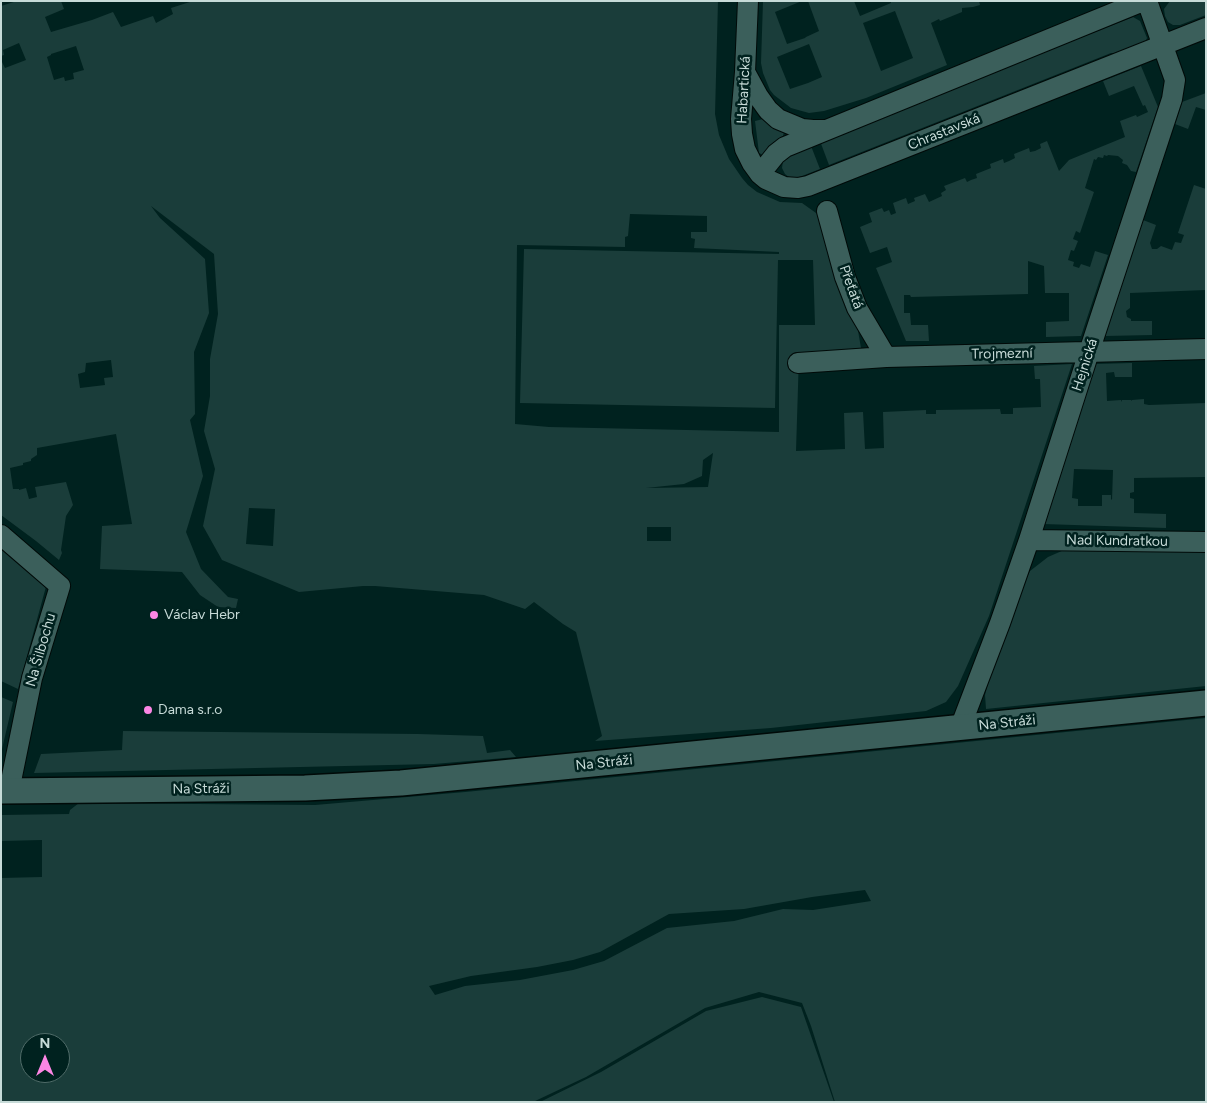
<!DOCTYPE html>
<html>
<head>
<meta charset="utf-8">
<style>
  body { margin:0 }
  #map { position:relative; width:1207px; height:1103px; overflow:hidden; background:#00221f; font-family:Figtree,sans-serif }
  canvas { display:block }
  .frame { position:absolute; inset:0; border:2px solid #c7dbd8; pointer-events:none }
  .north { position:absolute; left:20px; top:1033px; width:50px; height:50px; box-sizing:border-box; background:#00221f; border:1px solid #506c69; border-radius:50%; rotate:0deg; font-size:14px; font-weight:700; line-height:20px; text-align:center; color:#c7dbd8 }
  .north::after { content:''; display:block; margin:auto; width:18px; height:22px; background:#fc86e4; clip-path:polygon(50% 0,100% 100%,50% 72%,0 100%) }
</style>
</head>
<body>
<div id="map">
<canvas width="1207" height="1103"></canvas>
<div class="frame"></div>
<div class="north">N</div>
</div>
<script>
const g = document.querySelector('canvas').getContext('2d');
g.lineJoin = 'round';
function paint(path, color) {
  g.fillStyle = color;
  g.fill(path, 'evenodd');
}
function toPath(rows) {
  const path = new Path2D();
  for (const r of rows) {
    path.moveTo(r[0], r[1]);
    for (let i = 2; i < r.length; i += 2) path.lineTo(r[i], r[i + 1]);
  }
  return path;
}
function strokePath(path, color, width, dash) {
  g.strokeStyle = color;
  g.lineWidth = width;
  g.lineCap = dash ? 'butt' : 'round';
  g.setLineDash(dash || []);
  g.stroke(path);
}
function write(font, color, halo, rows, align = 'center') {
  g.font = font + ' Figtree,sans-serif';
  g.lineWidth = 5;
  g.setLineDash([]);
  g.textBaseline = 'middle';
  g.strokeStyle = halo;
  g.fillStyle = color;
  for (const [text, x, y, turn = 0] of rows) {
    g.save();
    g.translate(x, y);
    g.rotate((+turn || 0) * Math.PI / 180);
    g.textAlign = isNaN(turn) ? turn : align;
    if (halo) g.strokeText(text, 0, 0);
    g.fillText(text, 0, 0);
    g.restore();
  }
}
paint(toPath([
  [17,1,61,1,64,9,45,17,51,32,92,20,113,12,121,27,153,16,156,23,173,14,171,8,193,1,718,1,715,114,719,135,729,159,742,178,748,185,757,192,780,202,802,203,823,218,856,319,861,348,799,355,796,451,845,449,844,413,863,412,865,449,884,448,883,412,926,410,926,414,936,414,936,410,1000,409,1001,414,1013,414,1013,408,1041,407,1040,379,1035,379,1034,366,1072,364,989,616,958,686,946,702,926,711,771,728,595,741,602,736,576,632,563,624,534,602,525,609,484,595,375,586,363,586,299,592,222,560,203,526,215,469,204,431,210,396,210,359,218,314,214,254,151,206,160,218,205,259,209,313,194,352,195,414,190,420,203,476,186,532,201,569,228,597,238,599,236,608,218,607,200,595,182,572,100,569,102,526,132,524,116,434,37,448,37,455,31,459,31,461,23,463,23,465,10,468,13,489,19,489,19,490,26,488,29,499,37,497,35,487,66,482,73,505,66,516,61,550,62,553,59,560,36,541,1,515,1,60,5,68,26,60,19,43,3,50,4,55,1,56,1,6],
  [76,46,84,70,73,73,74,79,65,81,64,77,54,80,47,57,51,55,51,54],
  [630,214,707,216,707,232,691,232,691,238,695,239,694,248,779,252,779,254,524,249,520,403,775,408,778,260,813,260,815,325,779,325,779,432,549,427,515,424,517,245,625,247,625,237,628,236],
  [111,360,113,377,104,378,105,385,80,388,78,374,85,372,86,363],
  [713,453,708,487,646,488,684,484,702,476,703,460],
  [249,508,275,509,273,546,246,544],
  [647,527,671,527,671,541,647,541],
  [763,1,802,1,775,12,787,44,805,38,806,37,819,31,808,1,854,1,860,16,891,3,891,1,979,1,980,5,973,7,962,8,962,12,940,21,939,19,931,23,947,65,866,98,824,111,809,113,791,108,774,95,770,90,763,73,761,63],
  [895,11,913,58,881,71,863,23],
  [809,44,822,77,808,83,790,89,777,57],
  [1170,1,1206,1,1206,15,1180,25,1173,25,1168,22,1165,16,1164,9],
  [1133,17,1140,21,1147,38,1143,47,1126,53,1111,53,829,165,820,141],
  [1141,66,1158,107,1136,172,1131,171,1127,165,1122,163,1123,160,1118,156,1108,155,1107,156,1104,155,1103,158,1098,157,1096,160,1094,159,1085,188,1094,192,1080,233,1076,231,1073,239,1078,241,1074,251,1071,250,1068,260,1074,262,1073,266,1079,268,1081,264,1090,267,1095,251,1108,255,1081,336,1046,337,1046,322,1069,321,1069,293,1045,293,1044,266,1028,261,1028,294,911,297,910,295,904,295,904,313,910,313,911,325,928,325,929,341,906,341,876,268,892,262,887,247,870,253,860,227,872,222,869,213,882,208,884,212,889,210,891,215,896,213,893,203,906,198,908,204,915,201,914,198,925,194,929,202,942,196,941,193,946,190,944,186,965,178,967,182,971,180,977,178,976,174,991,168,990,164,1003,159,1004,163,1009,161,1015,158,1014,154,1029,148,1030,152,1035,151,1041,148,1040,144,1047,141,1059,171,1069,160,1125,137,1120,121,1136,115,1137,117,1148,112,1145,105,1143,106,1134,86,1109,96,1103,81],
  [1206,93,1206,110,1196,107,1188,129,1175,124,1182,102],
  [763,119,784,132,783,136,773,143,763,155,759,153,755,121],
  [811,146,820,169,797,178,790,178,785,174,782,168,783,161,787,155],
  [1194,185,1206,189,1206,290,1130,293,1130,308,1126,311,1127,317,1131,319,1131,321,1152,321,1152,335,1105,336,1143,220,1156,225,1150,243,1152,249,1157,249,1161,246,1172,250,1175,242,1181,243,1184,235,1178,233],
  [1132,363,1132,377,1115,377,1114,372,1106,373,1107,401,1121,400,1122,402,1122,400,1131,400,1132,401,1132,400,1144,399,1144,404,1149,405,1206,403,1206,477,1134,478,1134,492,1130,493,1130,498,1134,499,1134,513,1166,514,1166,528,1043,524,1095,364],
  [1074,469,1113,470,1112,500,1111,499,1111,495,1102,495,1102,506,1078,506,1078,499,1072,498],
  [1,545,47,583,18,689,1,681],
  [1064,550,1206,551,1206,686,986,709,985,695,988,683,1021,589,1030,571,1048,557],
  [1,697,13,702,2,749,1,749],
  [1206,718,1206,1102,835,1102,811,1026,802,1003,759,992,705,1008,586,1077,533,1102,1,1102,1,878,42,877,42,840,1,841,1,815,69,814,70,810,79,803,315,805,465,792],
  [865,890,871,901,813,910,783,909,734,921,667,928,604,961,573,970,520,980,465,986,435,995,429,986,471,976,537,967,573,960,600,952,669,914,744,909,812,897],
  [30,1043,60,1043,60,1073,30,1073],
  [123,731,418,734,483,736,487,753,510,750,516,757,434,764,34,773,41,754,122,750],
  [762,997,801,1007,834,1102,540,1102,601,1072,706,1011]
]), '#1a3d3a');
const minor = toPath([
  [748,1,745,72,741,119,742,134,745,149,752,163,760,174,766,179,784,187,798,188,808,186,1206,28],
  [745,72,758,96,768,110,778,119,802,129,813,130,824,130],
  [760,174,776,154,785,147,1143,1],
  [827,211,845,277,857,308,886,357],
  [798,363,886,357,1206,349],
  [1,535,60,586,32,678,9,791],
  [1029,540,1206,542],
  [960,728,1000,623,1029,540,1089,352,1172,99,1175,80,1147,1]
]);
const tertiary = toPath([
  [1,791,305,788,401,783,1206,703]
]);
strokePath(minor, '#000a08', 22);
strokePath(tertiary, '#000a08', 28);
strokePath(minor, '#3b5f5b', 20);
strokePath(tertiary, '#3b5f5b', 25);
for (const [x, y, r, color] of [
  [154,615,5,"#fc86e4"],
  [148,710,5,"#fc86e4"]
]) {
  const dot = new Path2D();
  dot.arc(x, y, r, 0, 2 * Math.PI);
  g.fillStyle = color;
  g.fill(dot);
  strokePath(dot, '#00221f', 2);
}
write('14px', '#c7dbd8', '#00221f', [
  ["Habartická",744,90,-87],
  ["Chrastavská",944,132,-22],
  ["Přeťatá",851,287,70],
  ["Trojmezní",1002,354,-1],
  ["Hejnická",1085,365,-72],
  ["Nad Kundratkou",1117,541,1],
  ["Na Šilbochu",41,650,-74],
  ["Na Stráži",1007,723,-6],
  ["Na Stráži",604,763,-6],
  ["Na Stráži",201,789,-1]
]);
write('14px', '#c7dbd8', '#00221f', [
  ["Václav Hebr",164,615],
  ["Dama s.r.o",158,710]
], 'left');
</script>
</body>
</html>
